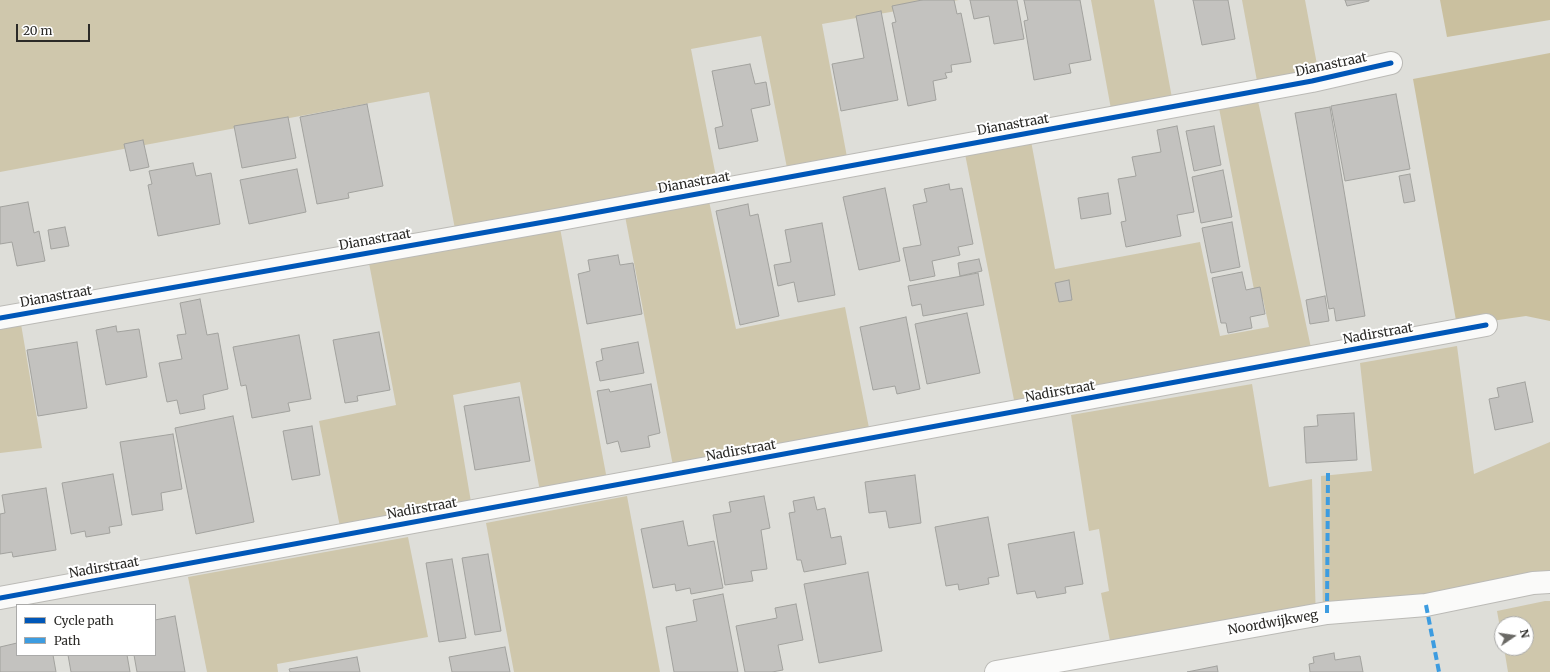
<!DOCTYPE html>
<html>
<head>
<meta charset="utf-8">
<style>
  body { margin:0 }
  #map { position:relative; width:1550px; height:672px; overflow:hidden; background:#deded9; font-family:Merriweather,serif }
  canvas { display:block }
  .legend { position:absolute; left:16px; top:604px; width:140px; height:52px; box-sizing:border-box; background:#fff; border:1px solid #aaaaa9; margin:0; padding:5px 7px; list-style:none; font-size:12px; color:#2b2a27 }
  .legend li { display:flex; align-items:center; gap:8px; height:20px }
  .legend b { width:20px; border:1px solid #aaaaa9 }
  .north { position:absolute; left:1494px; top:616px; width:40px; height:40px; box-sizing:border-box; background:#fff; border:1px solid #aaaaa9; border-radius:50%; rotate:77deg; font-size:11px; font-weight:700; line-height:16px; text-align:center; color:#2b2a27 }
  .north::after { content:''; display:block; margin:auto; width:14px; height:18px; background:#6a6965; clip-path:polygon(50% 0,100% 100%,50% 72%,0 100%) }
  .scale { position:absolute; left:16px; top:24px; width:74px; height:18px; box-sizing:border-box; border:2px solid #2b2a27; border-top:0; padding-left:5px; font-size:12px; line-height:14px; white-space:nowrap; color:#2b2a27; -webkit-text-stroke:3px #fff; paint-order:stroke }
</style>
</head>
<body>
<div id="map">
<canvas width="1550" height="672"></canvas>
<ul class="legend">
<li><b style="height:5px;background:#0057b8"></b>Cycle path</li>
<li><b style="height:5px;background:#3d9ce0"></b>Path</li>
</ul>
<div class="north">N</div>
<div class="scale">20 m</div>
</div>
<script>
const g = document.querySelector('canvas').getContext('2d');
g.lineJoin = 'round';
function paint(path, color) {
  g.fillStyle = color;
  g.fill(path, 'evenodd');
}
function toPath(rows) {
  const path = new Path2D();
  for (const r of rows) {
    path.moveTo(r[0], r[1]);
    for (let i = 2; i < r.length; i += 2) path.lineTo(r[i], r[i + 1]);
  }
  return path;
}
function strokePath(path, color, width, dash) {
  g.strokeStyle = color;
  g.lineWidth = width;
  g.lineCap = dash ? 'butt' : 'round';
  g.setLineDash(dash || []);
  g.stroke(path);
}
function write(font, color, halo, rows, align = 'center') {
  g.font = font + ' Merriweather,serif';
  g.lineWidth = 4;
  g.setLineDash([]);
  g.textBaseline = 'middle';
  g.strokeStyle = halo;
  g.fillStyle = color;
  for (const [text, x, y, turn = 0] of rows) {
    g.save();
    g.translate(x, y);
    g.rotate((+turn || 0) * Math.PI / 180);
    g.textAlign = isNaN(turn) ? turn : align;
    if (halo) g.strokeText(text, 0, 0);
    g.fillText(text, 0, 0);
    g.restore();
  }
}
paint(toPath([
  [0,0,959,0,822,24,847,157,787,168,761,36,691,49,717,182,455,229,429,92,0,172],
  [1091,0,1154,0,1172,98,1111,109],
  [1242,0,1305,0,1318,70,1257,81],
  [1258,101,1313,357,1016,410,965,154,1031,141,1055,269,1200,242,1220,336,1269,327,1263,299,1256,300,1219,108],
  [709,201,736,329,845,307,870,433,674,471,625,216],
  [560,228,608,485,541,497,520,382,453,395,472,508,341,532,319,421,396,405,369,263],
  [21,324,42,448,0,453,0,327],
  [1457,346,1474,474,1550,442,1550,587,1323,622,1321,476,1372,471,1360,363],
  [1252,384,1269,487,1312,479,1316,622,1112,652,1101,593,1109,591,1099,529,1089,531,1071,415],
  [627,496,660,672,514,672,486,523],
  [408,537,428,637,277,664,278,672,207,672,188,577],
  [1545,601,1550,601,1550,672,1508,672,1504,648,1526,648,1526,624,1502,624,1502,639,1497,611]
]), '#cfc7ac');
paint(toPath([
  [1440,0,1550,0,1550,20,1447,37],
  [1550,53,1550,321,1526,316,1457,326,1413,79]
]), '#cac09f');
const building = toPath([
  [922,0,954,0,957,14,961,13,971,62,951,65,952,72,945,73,947,78,933,81,936,100,908,106,892,23,896,22,892,6,922,0],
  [970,0,1017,0,1024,39,994,44,989,16,974,19,970,0],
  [1024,0,1080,0,1091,60,1069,64,1071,73,1034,80,1024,21,1028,20,1024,0],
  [1193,0,1228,0,1235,39,1202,45,1193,0],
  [1345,0,1369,0,1369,1,1347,6,1345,0],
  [881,11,898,100,841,111,832,64,864,58,856,16,881,11],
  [750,64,755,84,766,82,770,105,751,109,758,141,719,149,715,128,723,126,712,71,750,64],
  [1396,94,1410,169,1345,181,1331,106,1396,94],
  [367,104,383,186,348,193,349,198,317,204,300,117,367,104],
  [1330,107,1365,316,1336,321,1334,308,1329,309,1295,113,1330,107],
  [288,117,296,158,242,168,234,126,288,117],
  [1177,126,1194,212,1177,215,1181,236,1126,247,1121,222,1126,221,1118,179,1136,176,1132,157,1161,152,1157,130,1177,126],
  [1214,126,1221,165,1194,171,1186,131,1214,126],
  [143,140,149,167,130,171,124,144,143,140],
  [193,163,196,176,211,173,220,224,158,236,148,185,152,184,149,171,193,163],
  [297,169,306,212,249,224,240,180,297,169],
  [1223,170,1232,217,1201,223,1192,177,1223,170],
  [1410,174,1415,201,1404,203,1399,176,1410,174],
  [949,184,950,190,962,188,973,244,958,247,960,255,932,261,935,276,910,281,903,248,921,245,913,205,927,202,924,189,949,184],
  [885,188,900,261,859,270,843,197,885,188],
  [1108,193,1111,214,1081,219,1078,198,1108,193],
  [28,202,34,233,39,231,45,261,17,266,12,242,0,244,0,207,28,202],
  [748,204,750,216,758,214,779,316,740,325,716,211,748,204],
  [1232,222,1240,267,1211,273,1202,228,1232,222],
  [822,223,835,295,798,302,794,282,778,286,774,265,791,262,785,230,822,223],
  [65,227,69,246,51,249,48,230,65,227],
  [618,255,620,265,633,263,642,314,587,324,578,274,590,271,588,260,618,255],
  [979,259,982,271,960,276,958,263,979,259],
  [1242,272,1246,290,1260,287,1265,314,1250,317,1252,328,1228,333,1226,323,1221,323,1212,278,1242,272],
  [978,273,984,305,923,316,921,304,912,306,908,286,978,273],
  [1069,280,1072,300,1059,302,1055,283,1069,280],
  [1325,296,1329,321,1310,324,1306,300,1325,296],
  [200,299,207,335,218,333,228,389,203,395,205,409,180,414,177,400,167,402,159,363,182,359,177,335,186,334,180,303,200,299],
  [967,313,980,373,927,384,915,324,967,313],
  [906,317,920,389,897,394,895,386,873,390,860,327,906,317],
  [116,326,117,332,139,329,147,377,106,385,96,330,116,326],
  [379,332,390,390,357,396,358,401,345,403,333,340,379,332],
  [299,335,311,399,288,403,290,411,252,418,246,385,241,386,233,347,299,335],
  [77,342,87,408,38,416,27,350,77,342],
  [638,342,644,373,600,381,596,362,603,360,601,349,638,342],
  [1525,382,1533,422,1495,430,1489,399,1499,397,1497,388,1525,382],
  [651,384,660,433,648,436,650,447,621,452,618,441,607,444,597,391,609,389,610,392,651,384],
  [519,397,530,461,475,470,464,406,519,397],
  [1354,413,1357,460,1306,463,1304,427,1318,426,1317,415,1354,413],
  [233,416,254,522,196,534,175,428,233,416],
  [312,426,320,475,292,480,283,431,312,426],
  [173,434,182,489,161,493,163,510,132,515,120,442,173,434],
  [113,474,122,525,109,527,110,533,86,537,85,531,71,534,62,483,113,474],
  [915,475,921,523,889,528,886,511,869,513,865,482,915,475],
  [46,488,56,550,13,557,12,552,0,554,0,514,5,513,2,495,46,488],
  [764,496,770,528,761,530,767,569,751,571,753,581,725,585,713,515,731,512,729,502,764,496],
  [814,497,817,510,825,508,831,538,841,536,846,564,804,572,801,560,797,560,789,513,795,512,793,501,814,497],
  [988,517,999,576,988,578,989,584,959,590,958,584,946,586,935,527,988,517],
  [683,521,688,546,714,541,723,588,691,594,690,588,676,591,675,584,653,588,641,529,683,521],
  [1074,532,1083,584,1065,587,1066,593,1037,598,1035,591,1017,594,1008,544,1074,532],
  [488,554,501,631,475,635,462,558,488,554],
  [452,559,466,638,439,642,426,563,452,559],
  [868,572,882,651,819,663,804,584,868,572],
  [723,594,738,672,674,672,666,627,697,621,693,600,723,594],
  [796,604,803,640,778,645,783,670,772,672,745,672,736,626,777,618,775,608,796,604],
  [175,616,185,672,137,672,134,655,155,655,155,620,175,616],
  [17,643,17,655,53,655,56,672,0,672,0,647,17,643],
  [505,647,510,672,452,672,449,657,505,647],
  [1334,653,1335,660,1360,656,1363,672,1310,672,1309,664,1314,663,1313,657,1334,653],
  [68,655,127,655,130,672,71,672,68,655],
  [357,657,360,672,290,672,289,669,357,657],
  [1217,666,1218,672,1187,672,1217,666]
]);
paint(building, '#c3c2bf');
strokePath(building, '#a2a29e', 1);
const minor = toPath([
  [0,318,561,219,1312,81,1391,63],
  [0,598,1486,325],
  [996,672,1327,613,1426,605,1533,583,1550,582]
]);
strokePath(minor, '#bbbab6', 24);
strokePath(minor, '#fafaf9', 22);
strokePath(toPath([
  [1426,605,1439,672],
  [1327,613,1328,473]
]), '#3d9ce0', 4, [8, 4]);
strokePath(toPath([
  [0,318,561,219,1312,81,1391,63],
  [0,598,1486,325]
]), '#0057b8', 5);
write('13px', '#2b2a27', '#fff', [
  ["Dianastraat",1331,65,-12],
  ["Dianastraat",1013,125,-10],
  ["Dianastraat",694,183,-10],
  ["Dianastraat",375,240,-10],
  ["Dianastraat",56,297,-10],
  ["Nadirstraat",1378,334,-10],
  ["Nadirstraat",1060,392,-10],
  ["Nadirstraat",741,451,-10],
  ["Nadirstraat",422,509,-10],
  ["Nadirstraat",104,568,-10],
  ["Noordwijkweg",1273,623,-10]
]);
</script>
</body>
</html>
